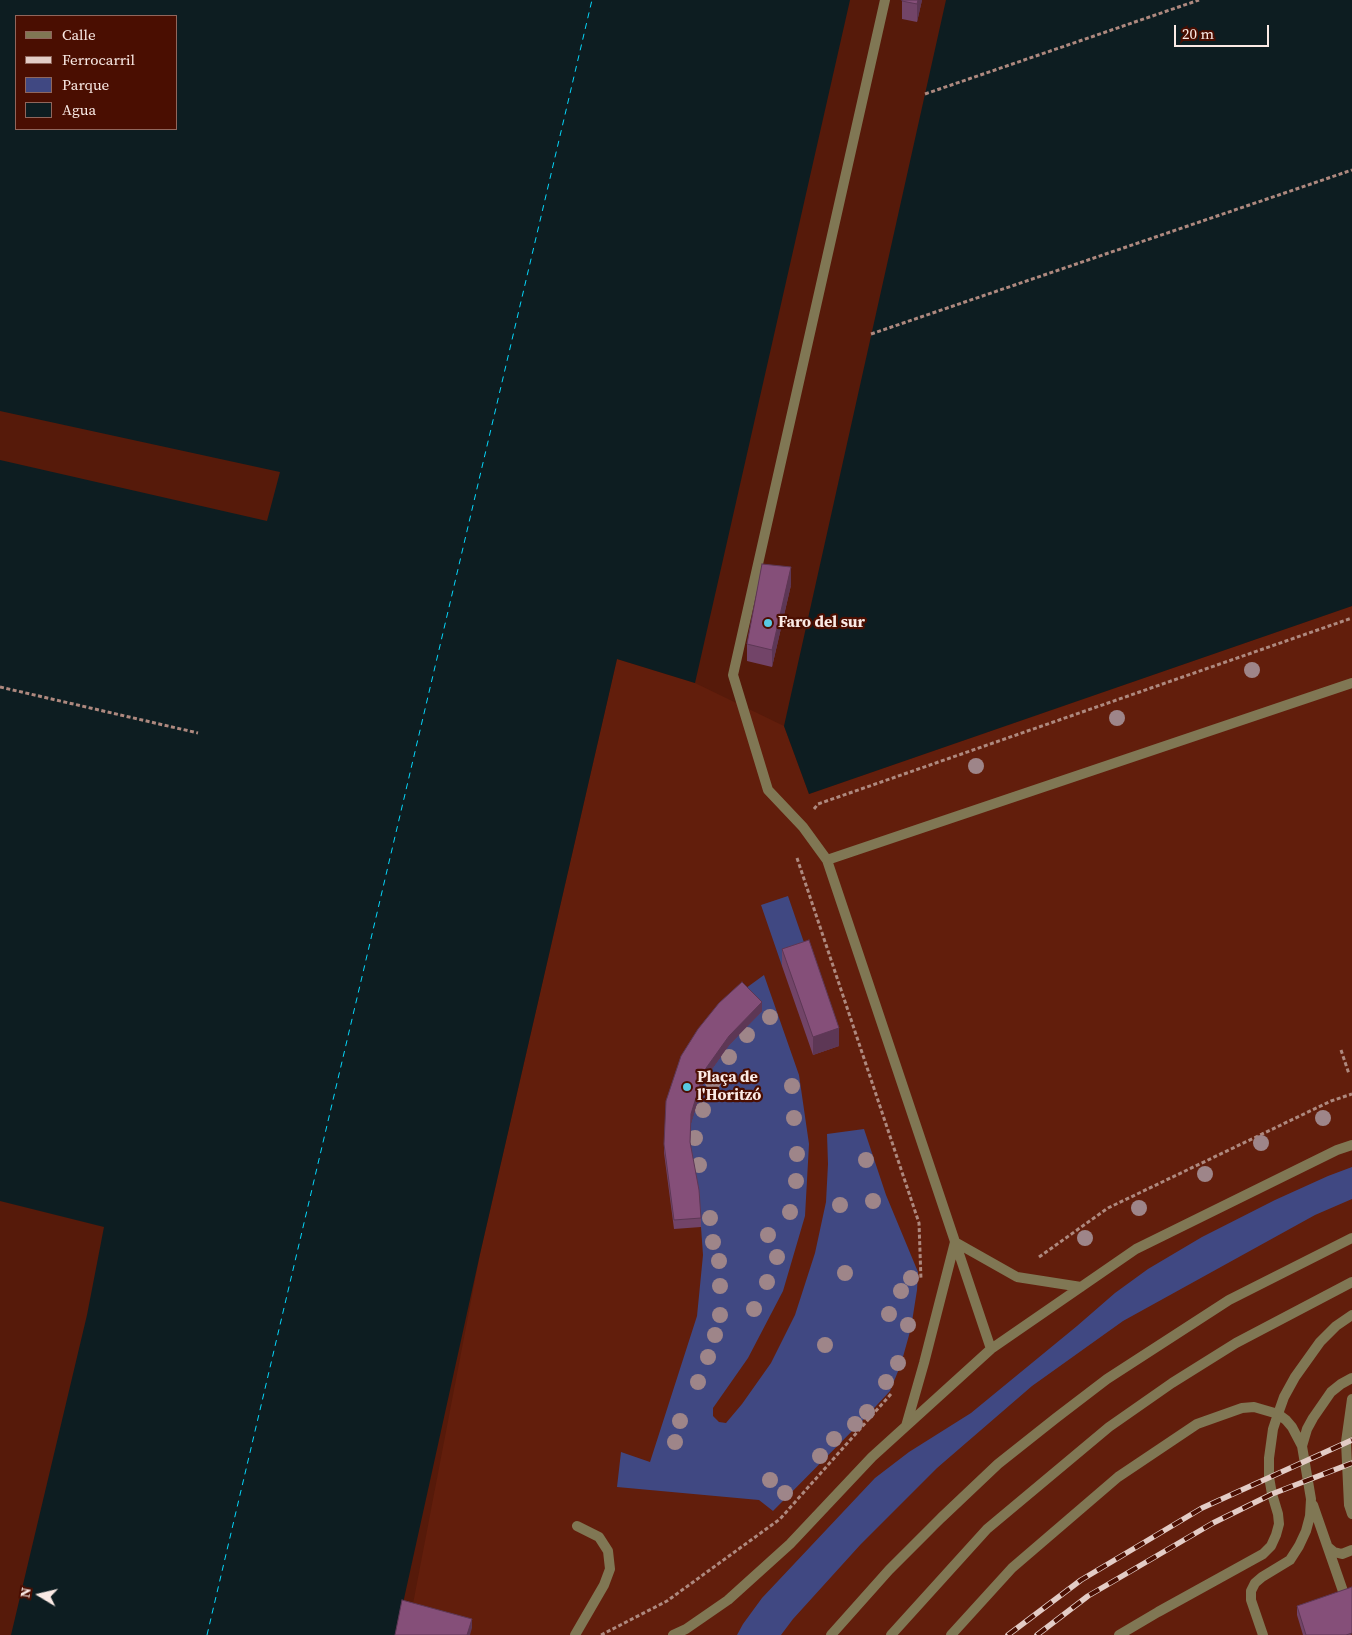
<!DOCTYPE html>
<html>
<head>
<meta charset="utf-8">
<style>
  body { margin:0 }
  #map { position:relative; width:1352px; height:1635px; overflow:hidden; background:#561a0a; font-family:"Source Serif 4",serif }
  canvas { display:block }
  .legend { position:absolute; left:15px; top:15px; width:162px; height:115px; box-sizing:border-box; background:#4a0e01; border:1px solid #90665c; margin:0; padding:6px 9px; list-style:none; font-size:15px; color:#faeae5 }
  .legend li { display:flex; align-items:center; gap:10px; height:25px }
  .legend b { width:25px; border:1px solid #90665c }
  .north { position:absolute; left:15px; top:1570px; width:50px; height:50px; -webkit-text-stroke:4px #4a0e01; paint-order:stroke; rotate:279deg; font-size:14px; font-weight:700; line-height:20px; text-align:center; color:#faeae5 }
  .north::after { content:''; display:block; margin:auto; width:18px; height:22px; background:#faeae5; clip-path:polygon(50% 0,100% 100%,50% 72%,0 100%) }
  .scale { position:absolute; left:1174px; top:25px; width:95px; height:22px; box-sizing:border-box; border:2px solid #faeae5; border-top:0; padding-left:6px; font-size:15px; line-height:18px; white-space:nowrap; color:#faeae5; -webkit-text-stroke:4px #4a0e01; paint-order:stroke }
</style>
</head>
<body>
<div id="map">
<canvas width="1352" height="1635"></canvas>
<ul class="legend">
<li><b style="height:6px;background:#807754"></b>Calle</li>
<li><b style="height:6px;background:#e3ccc6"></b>Ferrocarril</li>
<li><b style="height:14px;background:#404882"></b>Parque</li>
<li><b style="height:14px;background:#0d1d21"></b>Agua</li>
</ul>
<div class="north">N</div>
<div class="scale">20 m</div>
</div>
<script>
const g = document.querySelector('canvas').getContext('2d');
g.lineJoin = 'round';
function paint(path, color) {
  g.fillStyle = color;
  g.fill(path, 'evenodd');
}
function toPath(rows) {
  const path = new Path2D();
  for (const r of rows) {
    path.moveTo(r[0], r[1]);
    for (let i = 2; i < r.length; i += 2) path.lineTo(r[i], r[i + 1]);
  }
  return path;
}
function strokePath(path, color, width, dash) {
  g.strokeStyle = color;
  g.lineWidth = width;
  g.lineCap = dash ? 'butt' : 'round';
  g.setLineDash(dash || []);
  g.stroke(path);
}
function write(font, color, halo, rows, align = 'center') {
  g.font = font + ' "Source Serif 4",serif';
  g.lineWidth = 4.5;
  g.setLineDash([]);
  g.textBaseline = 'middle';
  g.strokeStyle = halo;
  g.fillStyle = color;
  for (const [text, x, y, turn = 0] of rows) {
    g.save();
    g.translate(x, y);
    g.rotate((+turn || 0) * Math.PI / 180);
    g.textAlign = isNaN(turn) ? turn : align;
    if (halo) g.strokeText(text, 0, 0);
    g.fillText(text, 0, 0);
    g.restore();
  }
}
paint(toPath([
  [1352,606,1352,1635,407,1635,480,1254,617,659,695,683,784,726,809,794]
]), '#621e0c');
paint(toPath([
  [788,896,809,957,782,966,761,905],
  [764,975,799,1075,809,1144,805,1216,783,1291,748,1358,713,1408,713,1416,719,1422,726,1423,742,1404,771,1363,795,1315,815,1253,826,1202,828,1164,827,1134,864,1129,886,1195,918,1272,917,1290,911,1328,901,1364,890,1391,863,1420,773,1511,759,1500,617,1487,621,1452,650,1462,697,1316,703,1255,699,1199,690,1151,691,1123,704,1080,729,1045,762,1011,742,991],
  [1352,1167,1352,1199,1315,1215,1123,1321,1032,1386,937,1468,861,1544,793,1619,781,1635,737,1635,743,1624,762,1598,875,1478,909,1452,971,1413,1077,1326,1115,1293,1148,1269,1202,1237,1275,1200,1328,1176]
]), '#404882');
paint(toPath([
  [0,0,850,0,695,683,617,659,480,1254,396,1635,11,1635,87,1315,104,1227,0,1201,0,460,267,521,280,472,0,411],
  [16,16,176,16,176,129,16,129],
  [946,0,1352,0,1352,606,809,794,784,726]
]), '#0d1d21');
strokePath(toPath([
  [207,1635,592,0]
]), '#05d6fa', 1, [6, 5]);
strokePath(toPath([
  [925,94,1199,0],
  [871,334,1352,170],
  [0,687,198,733],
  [814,809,818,804,1352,618],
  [797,858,919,1223,921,1280],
  [1341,1050,1349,1074],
  [1039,1257,1108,1208,1331,1101,1352,1094],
  [601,1635,667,1601,780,1519,891,1394]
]), '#ae897f', 3, [4, 2.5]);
strokePath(toPath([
  [885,0,733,675,768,790,803,827,827,860,991,1349],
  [827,860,1352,683],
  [1352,1399,1346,1442,1349,1505,1352,1514],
  [906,1426,924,1363,955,1242,1017,1277,1081,1287],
  [1313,1505,1352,1617],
  [1328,1547,1334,1552,1342,1554,1352,1550],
  [575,1635,604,1585,610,1569,608,1551,599,1537,577,1526],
  [673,1635,686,1629,728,1600,790,1544,872,1457,991,1349,1136,1249,1337,1150,1352,1145],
  [951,1635,1012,1568,1118,1477,1197,1424,1242,1408,1254,1407,1278,1414,1286,1420,1292,1427,1302,1446],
  [1119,1635,1158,1612,1263,1554,1271,1546,1276,1535,1279,1524,1278,1514,1272,1494,1269,1477,1269,1458,1273,1429,1278,1414,1284,1397,1295,1377,1320,1342,1336,1326,1352,1315],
  [1263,1635,1251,1600,1251,1591,1255,1583,1262,1577,1290,1560,1299,1546,1306,1531,1310,1516,1311,1499,1302,1446,1307,1429,1313,1418,1331,1392,1341,1384,1352,1378]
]), '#807754', 10);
strokePath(toPath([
  [831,1635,889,1570,941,1518,998,1464,1056,1418,1107,1379,1229,1300,1352,1238],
  [891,1635,987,1529,1109,1427,1172,1383,1236,1343,1352,1282]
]), '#807754', 10);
const rail = toPath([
  [1008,1635,1081,1580,1202,1508,1352,1440],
  [1037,1635,1088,1596,1213,1523,1272,1494,1352,1463]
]);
strokePath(rail, '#e3ccc6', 5.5);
strokePath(rail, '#4a0e01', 4, [11]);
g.fillStyle = '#9e8589';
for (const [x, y] of [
  [1252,670],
  [1117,718],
  [976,766],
  [770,1017],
  [747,1035],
  [729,1057],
  [713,1082],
  [792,1086],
  [703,1110],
  [794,1118],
  [1323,1118],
  [695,1138],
  [1261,1143],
  [797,1154],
  [866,1160],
  [699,1165],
  [1205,1174],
  [796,1181],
  [873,1201],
  [840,1205],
  [1139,1208],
  [790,1212],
  [710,1218],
  [768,1235],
  [1085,1238],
  [713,1242],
  [777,1257],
  [719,1261],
  [845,1273],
  [911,1278],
  [767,1282],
  [720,1286],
  [901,1291],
  [754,1309],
  [889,1314],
  [720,1315],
  [908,1325],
  [715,1335],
  [825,1345],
  [708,1357],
  [898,1363],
  [698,1382],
  [886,1382],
  [867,1412],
  [680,1421],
  [855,1424],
  [834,1439],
  [675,1442],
  [820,1456],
  [770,1480],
  [785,1493]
]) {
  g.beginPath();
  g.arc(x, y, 8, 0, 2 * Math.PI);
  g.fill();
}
paint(toPath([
  [902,0,922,0,917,22,902,19],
  [791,585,772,667,747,661,747,644],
  [782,949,839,1046,813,1055,782,966],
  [742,982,762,1011,729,1045,704,1080,691,1123,690,1143,701,1218,701,1227,674,1229,664,1153,664,1144],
  [1297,1606,1352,1635,1303,1635,1297,1615]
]), '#724468');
paint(toPath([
  [918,0,922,0,917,22,917,4],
  [791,567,791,585,772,667,772,650],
  [762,1002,762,1011,729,1045,704,1080,691,1123,691,1114,704,1071,729,1036],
  [839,1028,839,1046,813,1055,813,1037],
  [472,1619,472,1628,470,1635,467,1635]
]), '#5d3755');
const building = toPath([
  [902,0,918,0,917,4,902,1,902,0],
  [762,564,791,567,772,650,747,644,762,564],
  [809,940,839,1028,813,1037,782,949,809,940],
  [742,982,762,1002,729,1036,704,1071,691,1114,690,1142,699,1190,701,1218,674,1220,664,1144,666,1101,681,1056,698,1029,719,1003,742,982],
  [1352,1587,1352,1633,1346,1635,1306,1635,1297,1606,1352,1587],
  [402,1600,472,1619,467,1635,395,1635,402,1600]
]);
paint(building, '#854f79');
strokePath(building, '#5d3755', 1);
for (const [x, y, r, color] of [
  [768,623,5,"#58c9e3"],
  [687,1087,5,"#58c9e3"]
]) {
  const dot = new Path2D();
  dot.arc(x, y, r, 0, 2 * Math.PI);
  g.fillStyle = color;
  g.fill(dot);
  strokePath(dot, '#4a0e01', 2);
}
write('bold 16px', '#faeae5', '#4a0e01', [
  ["Faro del sur",778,623],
  ["Plaça de",697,1078],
  ["l'Horitzó",697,1096]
], 'left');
</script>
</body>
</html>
